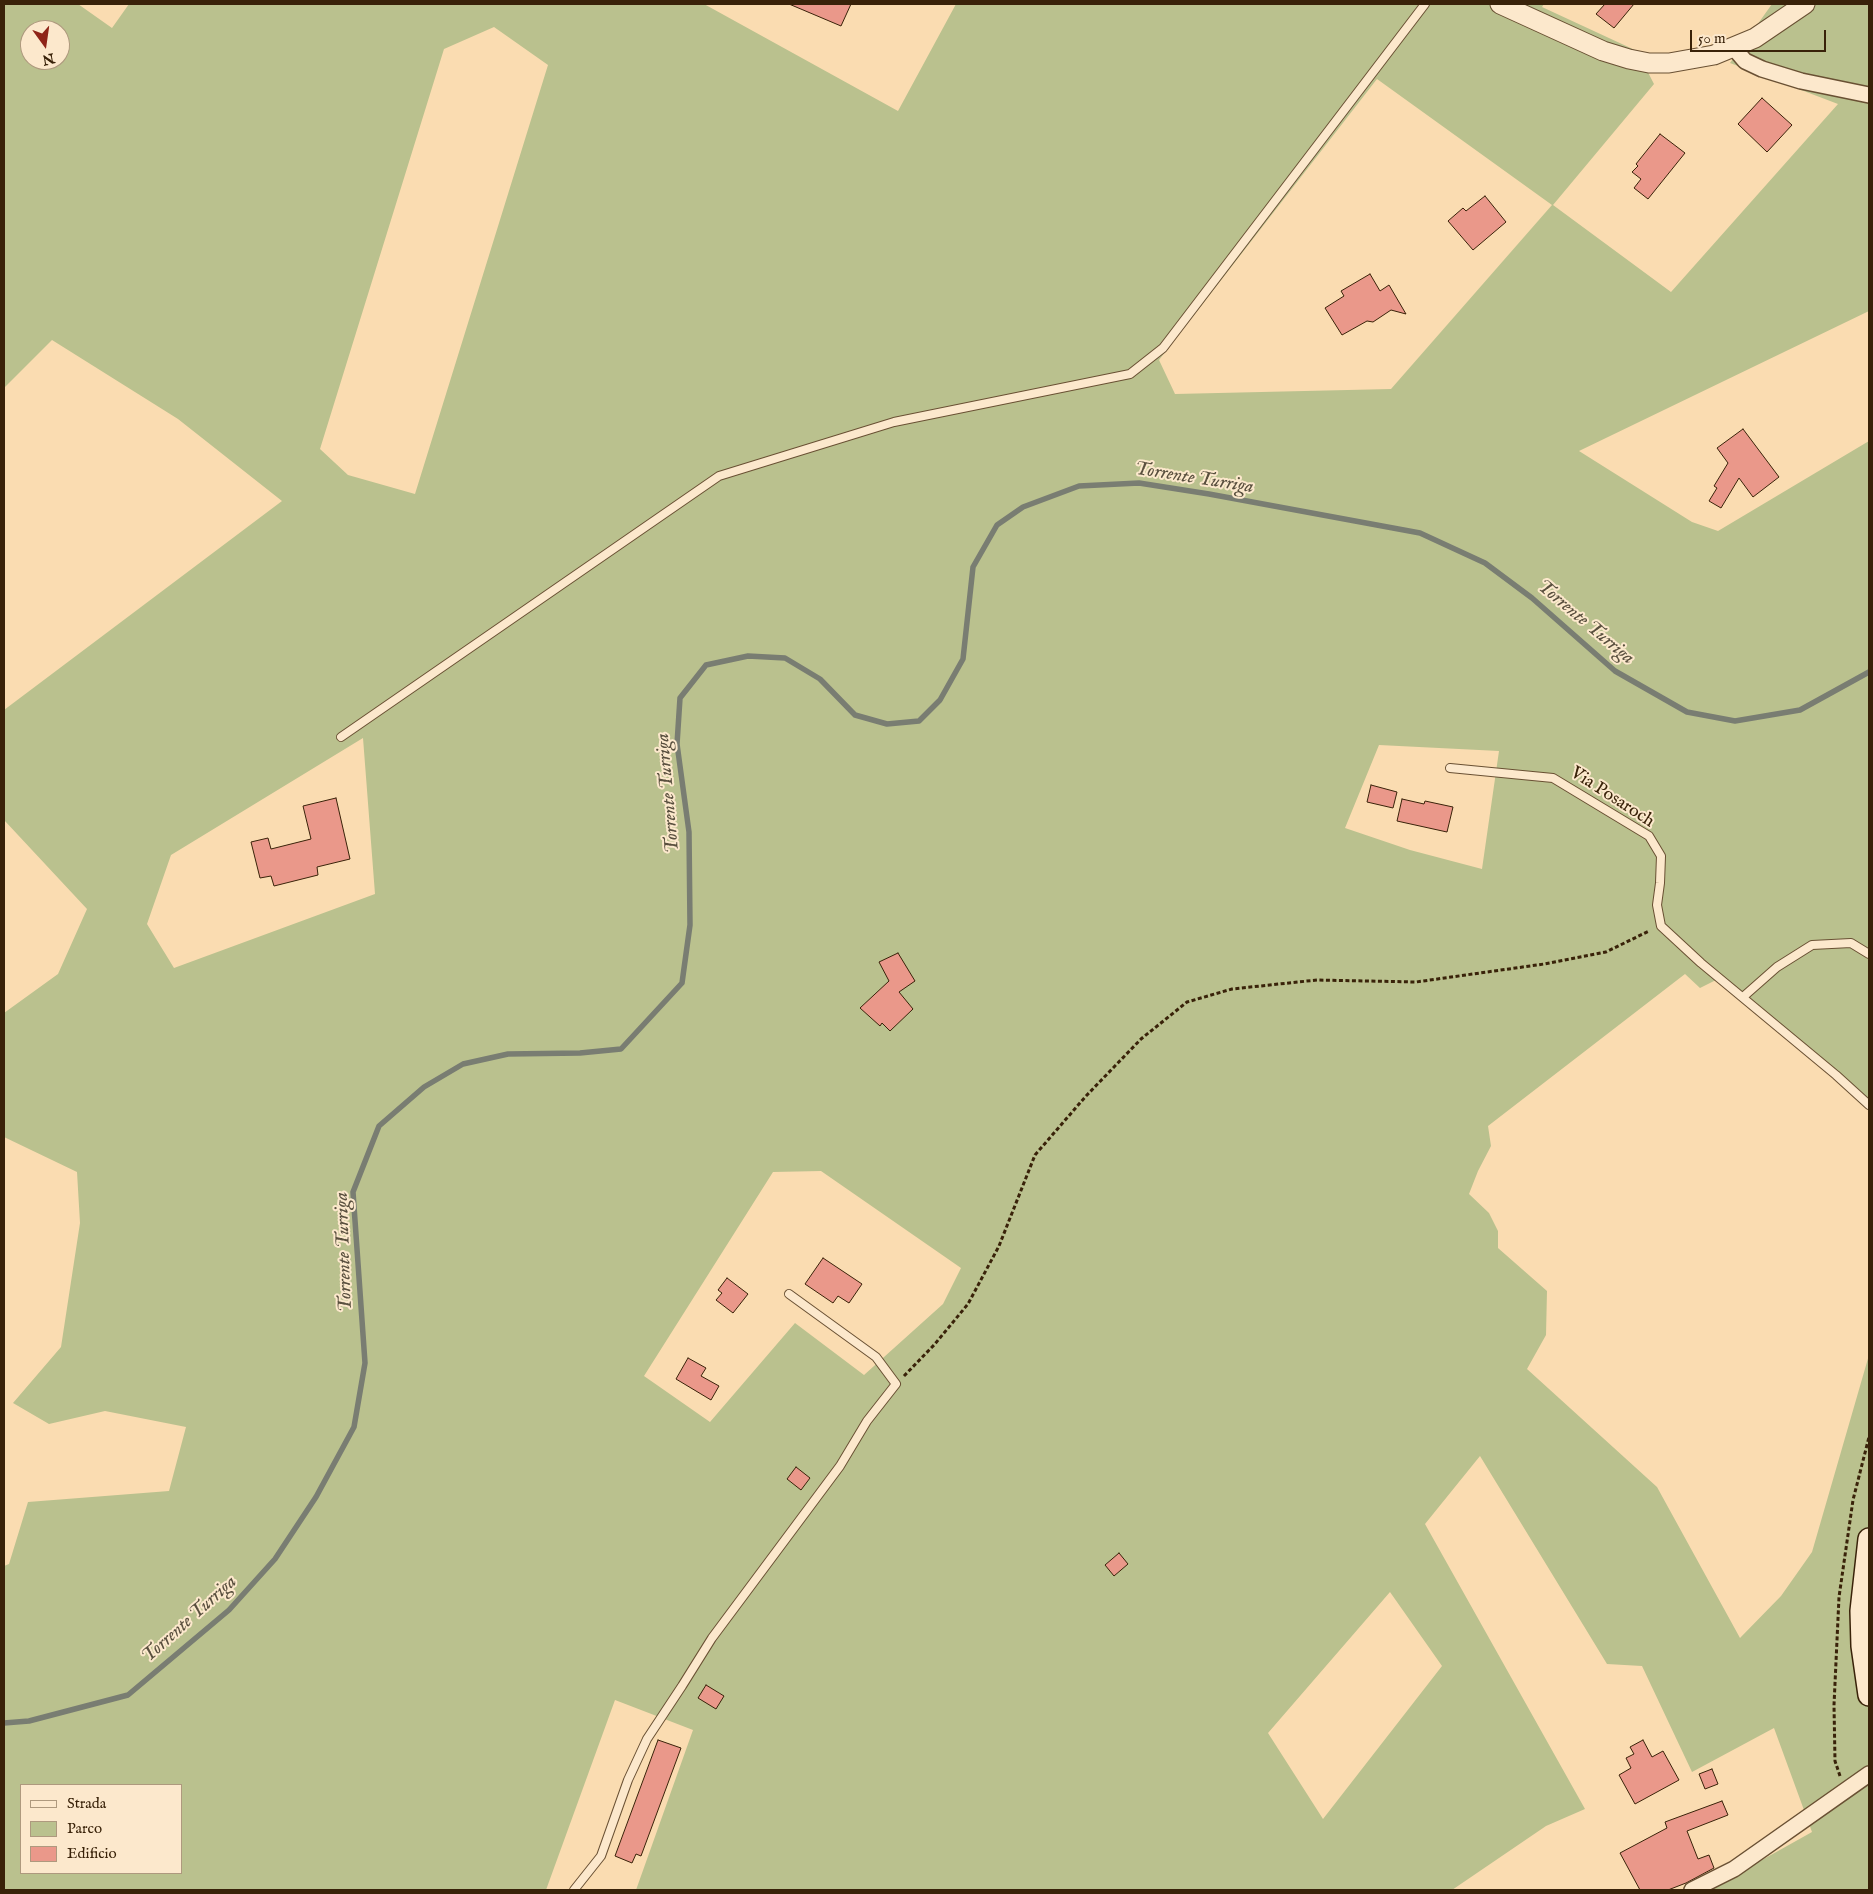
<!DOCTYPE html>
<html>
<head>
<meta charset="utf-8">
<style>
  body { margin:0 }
  #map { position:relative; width:1873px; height:1894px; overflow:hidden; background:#fadcb1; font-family:"IM FELL English",serif }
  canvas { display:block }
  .frame { position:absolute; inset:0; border:5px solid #392209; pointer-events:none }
  .legend { position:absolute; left:20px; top:1784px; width:162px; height:90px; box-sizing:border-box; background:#fce8cc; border:1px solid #ae997e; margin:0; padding:6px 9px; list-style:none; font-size:15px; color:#392209 }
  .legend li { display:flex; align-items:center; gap:10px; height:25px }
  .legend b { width:25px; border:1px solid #ae997e }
  .north { position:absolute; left:20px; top:20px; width:50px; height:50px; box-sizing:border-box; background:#fce8cc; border:1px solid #ae997e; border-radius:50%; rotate:166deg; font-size:14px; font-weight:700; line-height:20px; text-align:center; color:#392209 }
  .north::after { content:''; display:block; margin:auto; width:18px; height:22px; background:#8f2418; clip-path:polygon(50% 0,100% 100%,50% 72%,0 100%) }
  .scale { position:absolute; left:1690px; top:30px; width:136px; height:22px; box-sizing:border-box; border:2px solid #392209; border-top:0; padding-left:6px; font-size:15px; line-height:18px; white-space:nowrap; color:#392209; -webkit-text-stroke:4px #fce8cc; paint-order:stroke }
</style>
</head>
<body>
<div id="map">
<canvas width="1873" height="1894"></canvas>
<div class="frame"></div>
<ul class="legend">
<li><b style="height:6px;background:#fce8cc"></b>Strada</li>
<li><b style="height:14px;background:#bac18e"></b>Parco</li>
<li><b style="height:14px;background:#ea988a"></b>Edificio</li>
</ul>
<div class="north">N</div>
<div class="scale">50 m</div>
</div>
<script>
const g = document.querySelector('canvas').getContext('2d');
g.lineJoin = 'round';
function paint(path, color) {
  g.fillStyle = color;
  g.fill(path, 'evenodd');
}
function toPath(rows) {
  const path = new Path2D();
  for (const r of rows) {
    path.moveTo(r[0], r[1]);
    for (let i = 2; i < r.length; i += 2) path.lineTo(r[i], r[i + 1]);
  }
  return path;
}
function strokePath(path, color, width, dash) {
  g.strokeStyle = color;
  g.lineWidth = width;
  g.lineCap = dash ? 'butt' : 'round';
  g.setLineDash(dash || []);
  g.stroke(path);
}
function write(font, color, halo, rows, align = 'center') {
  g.font = font + ' "IM FELL English",serif';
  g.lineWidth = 4;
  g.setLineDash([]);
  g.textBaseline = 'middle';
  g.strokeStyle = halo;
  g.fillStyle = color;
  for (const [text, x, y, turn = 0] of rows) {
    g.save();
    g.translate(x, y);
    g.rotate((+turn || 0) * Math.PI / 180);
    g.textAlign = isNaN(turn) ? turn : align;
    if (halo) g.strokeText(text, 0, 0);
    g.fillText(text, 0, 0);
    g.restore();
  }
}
paint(toPath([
  [4,4,78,4,112,28,129,4,704,4,898,111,956,4,1544,4,1542,7,1637,51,1654,84,1553,205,1671,292,1838,104,1730,63,1772,4,1869,4,1869,311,1579,451,1692,522,1718,531,1869,441,1869,1110,1836,1075,1716,980,1700,988,1685,974,1488,1126,1491,1146,1478,1171,1469,1194,1489,1213,1498,1231,1498,1248,1547,1291,1546,1335,1527,1369,1657,1487,1740,1638,1781,1596,1812,1552,1869,1355,1869,1890,1699,1890,1728,1879,1812,1832,1774,1728,1692,1772,1642,1666,1607,1664,1480,1456,1425,1524,1585,1809,1546,1826,1452,1890,636,1890,693,1730,615,1700,546,1890,4,1890,4,1566,9,1564,28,1502,169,1491,186,1427,105,1411,49,1424,13,1403,61,1347,80,1223,77,1172,4,1137,4,1013,58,974,87,909,4,820,4,710,282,501,178,419,52,340,4,388],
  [494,27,548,65,415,494,348,475,320,449,444,49],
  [30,30,60,30,60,60,30,60],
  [1377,79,1552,205,1391,389,1175,394,1159,360],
  [363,738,375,894,174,968,147,924,171,855],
  [1379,745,1499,751,1482,869,1410,850,1345,828],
  [821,1171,961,1268,943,1304,864,1375,795,1323,710,1422,644,1376,773,1172],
  [1390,1592,1442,1666,1323,1819,1268,1733],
  [21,1785,181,1785,181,1873,21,1873]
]), '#bac18e');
strokePath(toPath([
  [4,1723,29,1721,128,1695,229,1610,275,1559,316,1497,354,1427,365,1363,353,1192,379,1126,424,1087,463,1064,508,1054,580,1053,621,1049,682,983,690,925,689,832,677,744,680,698,706,665,748,656,785,658,820,679,855,715,887,724,919,721,940,700,963,659,973,567,997,525,1023,507,1079,486,1139,483,1209,494,1420,533,1485,563,1532,598,1615,671,1687,712,1735,721,1800,710,1869,672]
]), '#797d72', 5.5);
const building = toPath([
  [789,4,851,4,841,26,789,4],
  [1605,4,1634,4,1614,28,1596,14,1605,4],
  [1762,98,1792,125,1767,152,1738,124,1762,98],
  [1660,134,1685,153,1648,199,1634,188,1641,179,1632,172,1638,166,1636,164,1660,134],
  [1485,196,1506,222,1473,250,1448,221,1463,208,1466,211,1485,196],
  [1370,274,1380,291,1389,285,1406,314,1391,310,1373,322,1367,321,1342,335,1325,308,1344,296,1341,291,1370,274],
  [1743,429,1779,477,1753,497,1739,478,1721,508,1709,501,1717,488,1714,486,1728,463,1717,448,1743,429],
  [1371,785,1397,792,1393,808,1367,802,1371,785],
  [336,798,350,859,317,867,318,875,274,886,271,876,260,878,251,842,268,838,271,849,311,839,303,806,336,798],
  [1402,799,1424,804,1425,801,1453,807,1447,832,1397,821,1402,799],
  [898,953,915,981,899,992,913,1009,890,1031,882,1023,880,1026,860,1008,889,981,879,962,898,953],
  [823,1258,862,1284,849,1303,838,1296,833,1303,805,1284,823,1258],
  [727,1278,748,1294,733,1313,716,1300,722,1293,718,1290,727,1278],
  [688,1358,706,1368,701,1376,719,1386,711,1400,676,1379,688,1358],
  [796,1467,810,1478,801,1490,787,1479,796,1467],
  [1119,1553,1128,1564,1114,1576,1105,1565,1119,1553],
  [706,1685,724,1696,716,1709,698,1698,706,1685],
  [658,1740,681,1748,641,1856,636,1854,632,1863,615,1856,658,1740],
  [1643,1740,1652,1757,1663,1751,1679,1780,1635,1804,1619,1775,1631,1768,1626,1758,1634,1754,1630,1747,1643,1740],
  [1712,1769,1718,1784,1705,1789,1699,1774,1712,1769],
  [1722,1801,1728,1815,1687,1831,1698,1859,1709,1855,1714,1868,1686,1883,1668,1890,1640,1890,1620,1853,1667,1828,1665,1822,1722,1801]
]);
paint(building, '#ea988a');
strokePath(building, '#392209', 1);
const service = toPath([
  [341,737,719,476,894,422,1130,374,1163,348,1425,4],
  [1450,768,1553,778,1649,836,1661,856,1660,883,1657,905,1661,926,1701,963,1836,1075,1869,1105],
  [1743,997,1777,967,1812,945,1851,943,1869,954],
  [574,1890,601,1856,628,1780,647,1739,682,1686,712,1638,840,1466,867,1421,896,1384,876,1357,789,1294]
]);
const minor = toPath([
  [1734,48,1745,61,1762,69,1801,81,1869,95],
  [1692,1890,1734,1869,1869,1774]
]);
const tertiary = toPath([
  [1500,4,1603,51,1629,59,1649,63,1669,63,1714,55,1755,38,1805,4]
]);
const secondary = toPath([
  [1869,1539,1861,1611,1862,1646,1869,1695]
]);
strokePath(service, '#695033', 10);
strokePath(minor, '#695033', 18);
strokePath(tertiary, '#695033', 21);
strokePath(secondary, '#392209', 24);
strokePath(toPath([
  [904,1376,934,1345,968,1304,999,1246,1035,1155,1086,1096,1141,1039,1187,1002,1232,989,1317,980,1416,982,1544,964,1606,952,1649,931],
  [1840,1776,1835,1761,1834,1705,1839,1597,1853,1500,1869,1437]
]), '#392209', 3, [4, 2.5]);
strokePath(service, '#fce8cc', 8);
strokePath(minor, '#fce8cc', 15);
strokePath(tertiary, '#fce8cc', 19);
strokePath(secondary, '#fce8cc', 21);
write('18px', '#392209', '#fce8cc', [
  ["Via Posaroch",1612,798,33]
]);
write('italic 19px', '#594f3e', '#fce8cc', [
  ["Torrente Turriga",1194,479,9],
  ["Torrente Turriga",1585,623,40],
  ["Torrente Turriga",669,793,-95],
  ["Torrente Turriga",345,1252,-92],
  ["Torrente Turriga",190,1620,-42]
]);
</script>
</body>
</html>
